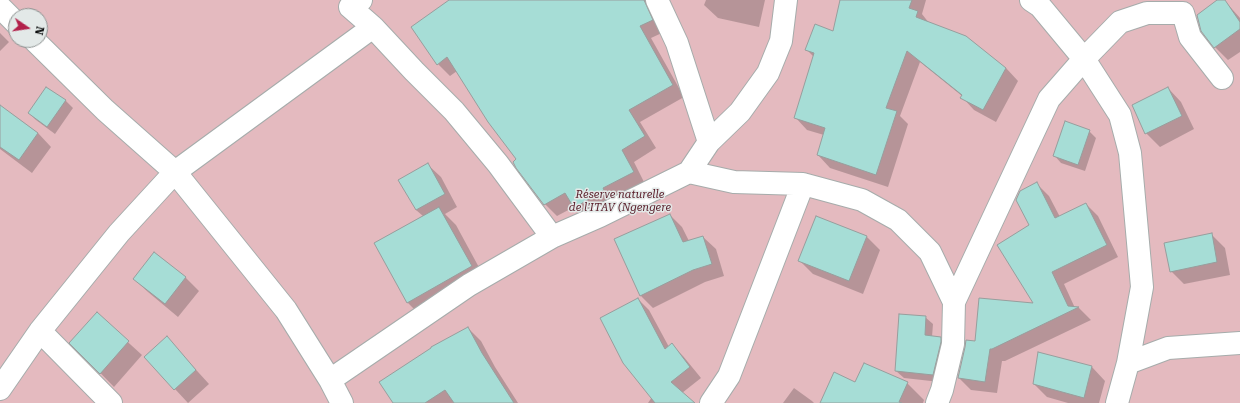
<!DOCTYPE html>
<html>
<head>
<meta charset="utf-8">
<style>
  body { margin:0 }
  #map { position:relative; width:1240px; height:403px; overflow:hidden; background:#e3e9e8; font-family:"Roboto Serif",serif }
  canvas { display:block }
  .north { position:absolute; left:8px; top:8px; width:40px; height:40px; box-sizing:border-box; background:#e3e9e8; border:1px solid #8c9190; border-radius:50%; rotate:103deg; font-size:11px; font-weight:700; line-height:16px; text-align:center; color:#0a0c0c }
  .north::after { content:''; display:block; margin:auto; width:14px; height:18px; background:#b2204a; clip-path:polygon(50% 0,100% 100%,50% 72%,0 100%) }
</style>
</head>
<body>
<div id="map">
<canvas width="1240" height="403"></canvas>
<div class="north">N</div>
</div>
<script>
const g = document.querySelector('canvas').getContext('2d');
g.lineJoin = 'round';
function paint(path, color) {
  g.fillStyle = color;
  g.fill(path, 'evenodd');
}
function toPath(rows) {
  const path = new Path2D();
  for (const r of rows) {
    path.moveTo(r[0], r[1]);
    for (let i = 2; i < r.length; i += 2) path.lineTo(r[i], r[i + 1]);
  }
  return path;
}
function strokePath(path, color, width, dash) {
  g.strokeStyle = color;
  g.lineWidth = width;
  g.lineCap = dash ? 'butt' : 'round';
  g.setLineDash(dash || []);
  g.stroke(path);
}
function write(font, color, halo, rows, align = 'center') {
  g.font = font + ' "Roboto Serif",serif';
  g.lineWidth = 3;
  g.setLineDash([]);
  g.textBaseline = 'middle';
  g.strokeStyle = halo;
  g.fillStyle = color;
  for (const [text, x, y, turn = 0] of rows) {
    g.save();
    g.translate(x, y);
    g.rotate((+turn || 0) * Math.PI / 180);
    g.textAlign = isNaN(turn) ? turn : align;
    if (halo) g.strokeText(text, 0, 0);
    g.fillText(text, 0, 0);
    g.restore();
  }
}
paint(toPath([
  [0,0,1240,0,1240,403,0,403],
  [16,16,40,16,40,40,16,40]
]), '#e4babf');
paint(toPath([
  [451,0,651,0,664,32,651,38,684,97,640,122,656,148,634,162,645,184,586,219,574,207,557,216,545,204,518,159,457,71,450,76,438,64],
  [706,0,765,0,759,27,718,18,704,5],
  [841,0,926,0,922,14,929,23,1006,68,1018,81,996,122,974,110,962,97,962,96,920,62,900,116,908,124,888,187,830,168,818,155,824,135,807,130,795,117,814,57,807,50,834,32],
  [1219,0,1224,0,1240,18,1240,52,1228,60,1215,47],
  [0,33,9,42,0,51],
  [47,88,66,101,73,108,55,134,36,120,29,113],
  [1168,88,1181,102,1194,129,1160,147,1146,133],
  [0,106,38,133,51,147,32,173,0,149],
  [1089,131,1096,138,1085,171,1061,163,1054,155],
  [427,164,441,177,457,207,445,214,456,225,488,284,425,320,408,303,375,243,423,216,416,210],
  [1037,184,1049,196,1060,217,1086,204,1098,216,1118,257,1064,284,1075,308,1079,308,1091,320,1005,361,1002,361,997,393,971,390,959,378,976,342,1035,304,1030,225],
  [670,215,682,227,689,241,703,237,716,249,724,276,705,282,653,308,641,296,616,240],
  [1211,234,1225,248,1230,275,1184,284,1171,271],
  [867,237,880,250,863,294,813,274,799,260],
  [155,253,186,278,199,291,178,317,148,292,134,279],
  [638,299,649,310,669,347,672,345,683,356,701,378,682,393,694,403,648,403,652,397],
  [97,314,142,355,114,387,71,343],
  [925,317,933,324,932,337,940,338,947,345,940,382,904,378,896,371],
  [468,328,481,341,495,367,518,403,394,403],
  [167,338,209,384,188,403,175,389],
  [1039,353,1092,367,1105,381,1099,403,1068,403,1047,397,1034,384],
  [856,383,907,383,924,400,923,403,821,403],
  [794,388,812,401,814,403,783,403]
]), '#0003');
const building = toPath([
  [449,0,644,0,653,20,640,26,673,85,629,110,645,136,622,150,634,172,603,188,604,190,574,208,565,193,544,205,516,168,513,162,516,159,488,122,447,57,437,65,411,27,449,0],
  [840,0,912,0,909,8,918,11,916,17,966,36,1006,68,983,110,960,98,962,95,907,51,886,108,897,111,876,175,817,155,825,128,794,118,814,53,805,50,815,24,833,31,840,0],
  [1217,0,1225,0,1240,22,1240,29,1214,48,1201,31,1197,15,1217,0],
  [46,87,66,100,47,127,28,113,46,87],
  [1168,87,1182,116,1145,134,1132,105,1168,87],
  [0,105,38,133,19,160,0,147,0,105],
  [1065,121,1090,130,1078,165,1053,156,1065,121],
  [428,163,445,194,416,210,398,180,428,163],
  [1037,182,1055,218,1086,203,1107,245,1052,272,1068,306,1079,307,992,349,990,349,985,382,958,378,965,347,966,340,975,341,979,298,1033,303,997,245,1029,225,1016,200,1020,191,1037,182],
  [439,207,472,266,407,303,374,243,439,207],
  [670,214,683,242,703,236,712,264,693,270,640,296,614,239,670,214],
  [816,216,867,236,849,281,798,261,816,216],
  [1212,233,1217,262,1170,272,1164,243,1212,233],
  [154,252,186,277,165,304,133,279,154,252],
  [638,298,665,349,672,343,690,367,671,382,695,403,655,403,623,363,600,318,638,298],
  [97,312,129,341,100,374,69,343,97,312],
  [899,314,926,316,925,335,941,337,941,342,933,375,895,371,899,314],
  [468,327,482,353,514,403,454,403,445,390,425,403,393,403,379,382,431,348,431,347,468,327],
  [167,336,196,370,174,390,144,357,167,336],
  [1038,352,1092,366,1084,398,1033,384,1038,352],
  [864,363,908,382,899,402,902,403,820,403,834,372,855,382,864,363]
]);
paint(building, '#a6ddd6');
strokePath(building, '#989e9d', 1);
const minor = toPath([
  [361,0,350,7,373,27,414,71,454,111,498,164,552,237],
  [657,0,677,43,709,142],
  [1031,0,1040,6,1084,59,1120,115,1130,153,1142,287,1128,363,1117,403],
  [0,7,16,23],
  [34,40,105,110,175,172,286,310,330,380,342,403],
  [689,172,709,142,740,112,768,73,781,41,786,0],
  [954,302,1049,99,1084,59,1120,22,1147,13,1183,13,1190,37,1222,78],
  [40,331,111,403],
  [1128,363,1168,348,1240,343],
  [330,380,469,285,552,237,600,216,689,172,734,182,803,184,862,200,898,220,930,252,954,302,953,344,942,390,937,403],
  [0,389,40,331,119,233,175,172,373,27],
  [711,403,729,376,803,184]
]);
strokePath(minor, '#a6acab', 24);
strokePath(minor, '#fff', 22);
write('italic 11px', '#5b202c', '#e3e9e8', [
  ["Réserve naturelle",620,195],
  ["de l'ITAV (Ngengere",620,208]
]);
</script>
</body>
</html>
